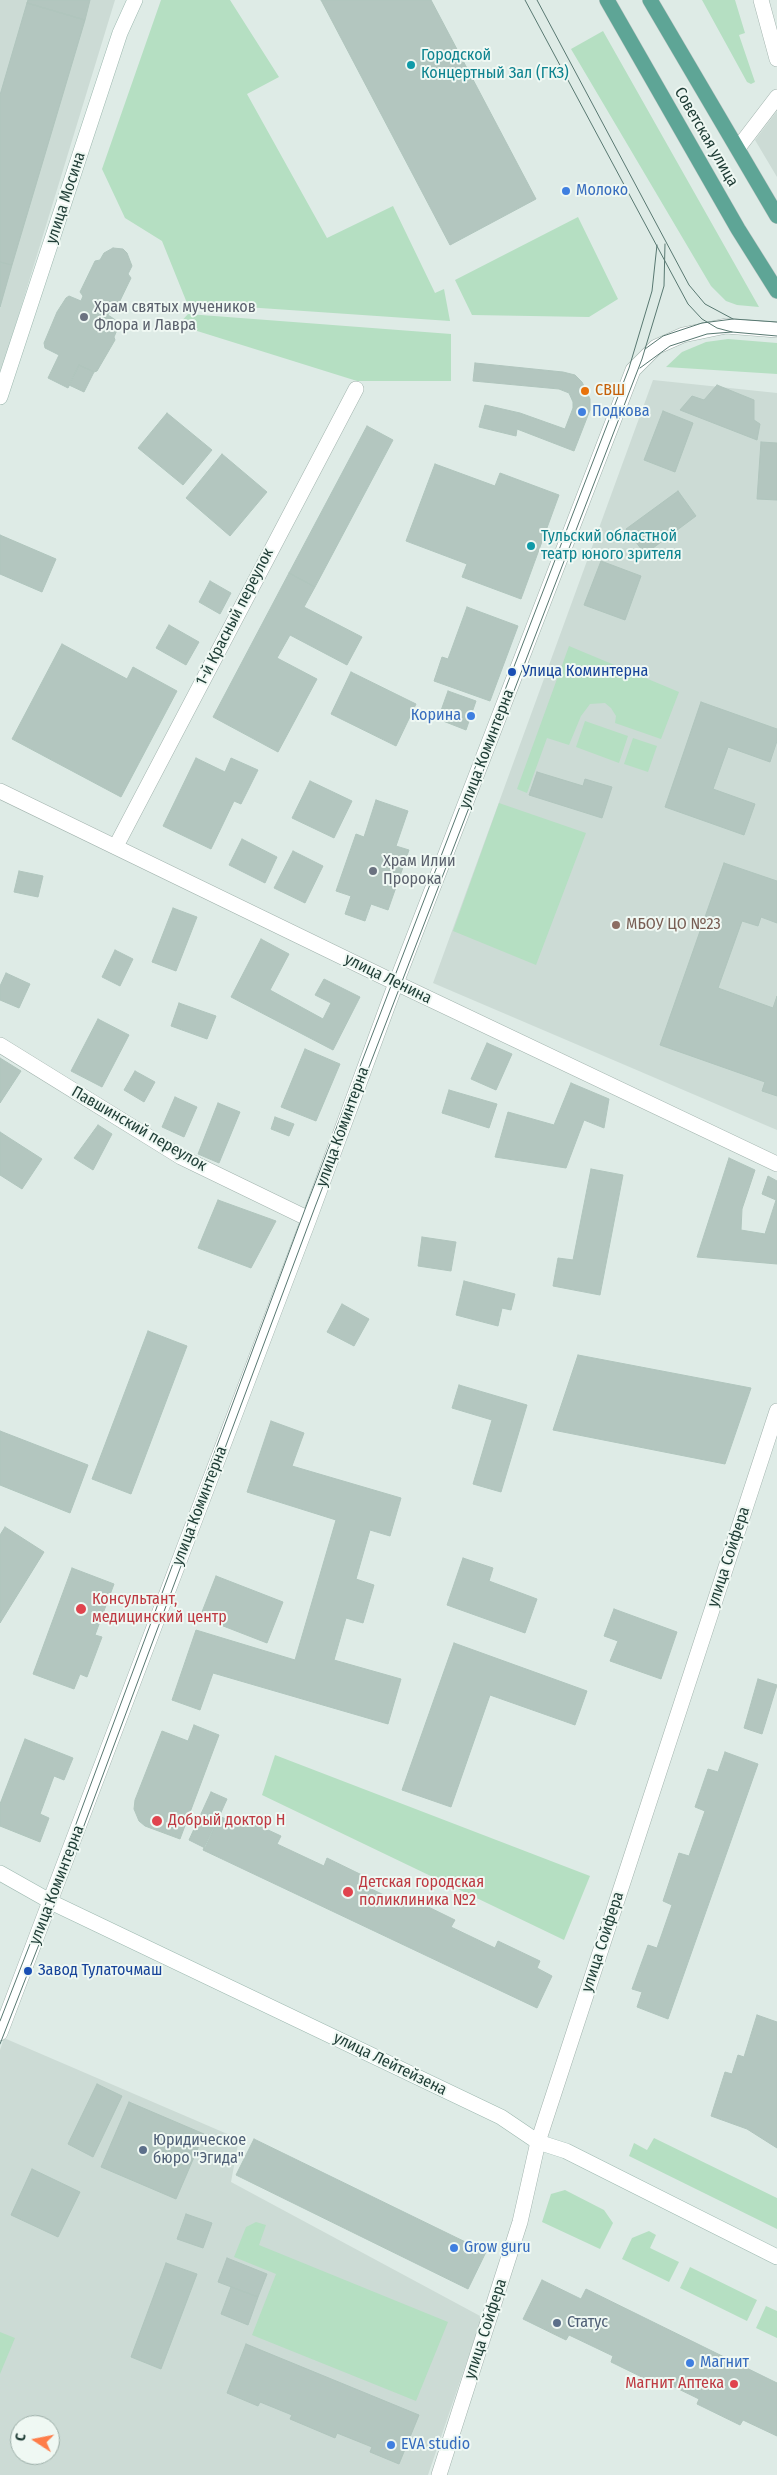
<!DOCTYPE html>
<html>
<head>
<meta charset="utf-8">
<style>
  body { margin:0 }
  #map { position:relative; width:777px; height:2475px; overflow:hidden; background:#deebe6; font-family:"Fira Sans Condensed",sans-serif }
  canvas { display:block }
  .north { position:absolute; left:10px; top:2415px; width:50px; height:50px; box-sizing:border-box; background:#eff8f3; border:1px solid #9bada7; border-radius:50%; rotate:281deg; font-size:14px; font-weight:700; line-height:20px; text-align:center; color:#1e3c35 }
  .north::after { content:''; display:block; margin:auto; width:18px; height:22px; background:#fe7d49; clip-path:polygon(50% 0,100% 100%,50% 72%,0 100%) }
</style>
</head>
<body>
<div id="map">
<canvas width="777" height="2475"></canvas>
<div class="north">С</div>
</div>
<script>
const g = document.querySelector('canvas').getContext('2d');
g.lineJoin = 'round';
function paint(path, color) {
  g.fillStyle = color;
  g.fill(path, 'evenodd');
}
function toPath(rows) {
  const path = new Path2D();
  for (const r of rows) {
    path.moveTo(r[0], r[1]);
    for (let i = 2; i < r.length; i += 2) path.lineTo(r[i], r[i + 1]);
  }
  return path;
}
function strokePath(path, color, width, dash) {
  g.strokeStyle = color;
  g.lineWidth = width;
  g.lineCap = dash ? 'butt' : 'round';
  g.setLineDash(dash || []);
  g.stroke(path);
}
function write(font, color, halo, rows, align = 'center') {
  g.font = font + ' "Fira Sans Condensed",sans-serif';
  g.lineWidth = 4;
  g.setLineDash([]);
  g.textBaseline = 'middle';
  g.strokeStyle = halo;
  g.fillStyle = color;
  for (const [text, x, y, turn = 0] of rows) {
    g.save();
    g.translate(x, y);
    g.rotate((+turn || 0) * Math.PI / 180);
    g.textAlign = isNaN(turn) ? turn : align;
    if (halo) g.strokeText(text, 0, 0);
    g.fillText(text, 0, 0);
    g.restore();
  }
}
paint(toPath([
  [0,0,115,0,0,376],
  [777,111,777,177,755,140],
  [653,380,777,393,777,1130,433,983],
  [4,2038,239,2139,231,2182,482,2317,428,2475,0,2475,0,2050],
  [20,2425,50,2425,50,2455,20,2455]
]), '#ccdbd5');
paint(toPath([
  [161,0,230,0,279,77,247,94,327,238,393,206,435,293,444,289,450,321,187,303,162,241,125,218,102,169],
  [702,0,735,0,745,33,739,35,755,82,751,84,747,82],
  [603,31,759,307,737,305,726,301,711,286,571,49],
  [578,217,618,299,589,317,472,315,455,280],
  [188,314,451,334,451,381,357,381,178,325],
  [728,339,777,343,777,374,666,367,682,352,706,342],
  [569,646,679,692,661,739,615,723,616,716,611,708,605,703,590,704,581,716,569,745,547,738,527,793,517,789],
  [585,721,628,736,619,763,576,747],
  [633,738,657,746,648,772,624,764],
  [499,803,586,833,536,965,453,931],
  [275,1755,590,1876,564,1940,262,1795],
  [654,2138,777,2198,777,2229,629,2156,634,2143,647,2150],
  [565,2190,604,2210,613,2223,600,2249,542,2222,551,2194],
  [256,2222,266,2225,259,2245,448,2322,416,2401,252,2335,276,2274,234,2257,246,2227],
  [649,2231,656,2235,650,2248,679,2262,669,2282,622,2259,632,2238],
  [690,2267,757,2300,747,2321,680,2288],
  [766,2306,777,2311,777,2338,756,2328],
  [0,2332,15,2338,0,2374]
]), '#b5dfc2');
const building = toPath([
  [28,0,90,0,85,20,27,3,28,0],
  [321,0,431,0,536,199,450,245,321,0],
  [27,3,85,20,12,265,0,262,0,95,27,3],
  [113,248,123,249,127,253,132,266,128,274,131,278,116,309,111,309,108,315,120,323,114,337,115,340,97,371,94,372,79,365,68,388,48,378,59,355,45,348,44,343,57,312,66,298,69,296,81,301,83,296,80,292,95,261,100,260,104,253,113,248],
  [0,262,12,265,0,307,0,262],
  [475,363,563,372,575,375,582,382,590,399,590,410,574,451,517,429,516,436,479,427,485,405,520,413,565,429,573,408,573,402,569,393,559,389,473,381,475,363],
  [79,365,94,372,84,392,69,385,79,365],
  [717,385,754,400,754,420,760,424,757,440,680,410,692,396,704,400,717,385],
  [663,411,693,423,675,472,644,460,663,411],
  [167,413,212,450,183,485,138,448,167,413],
  [367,426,393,440,315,587,289,573,367,426],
  [761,442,777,443,777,500,757,499,761,442],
  [222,454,267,492,230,536,186,498,222,454],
  [435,464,495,486,500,473,559,495,521,599,462,577,467,564,406,541,435,464],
  [678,491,696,516,645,554,626,529,678,491],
  [0,535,56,559,42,592,0,574,0,535],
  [601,561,641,576,625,620,584,605,601,561],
  [289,573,315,587,304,607,362,637,347,665,290,635,277,658,317,679,278,752,213,717,289,573],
  [210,581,231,593,220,614,199,602,210,581],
  [467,607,518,626,490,701,434,681,442,657,448,659,467,607],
  [169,625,199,642,186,665,156,648,169,625],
  [62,644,127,679,133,667,177,691,121,797,12,739,62,644],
  [351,672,416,704,396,746,331,714,351,672],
  [448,691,476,701,466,730,438,719,448,691],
  [701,702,777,729,777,741,770,762,728,747,713,789,755,804,744,835,665,807,701,702],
  [196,758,225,772,231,758,258,770,241,804,234,801,211,849,163,826,196,758],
  [537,772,583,786,585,779,612,787,602,818,529,795,537,772],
  [310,781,352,801,334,838,292,818,310,781],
  [376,800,408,811,396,846,409,850,388,910,371,904,365,921,345,914,351,896,336,891,356,834,364,837,376,800],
  [242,839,277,857,265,883,229,865,242,839],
  [293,851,323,866,305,903,274,888,293,851],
  [724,863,777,881,777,923,761,917,758,926,742,921,718,988,773,1008,777,996,777,1096,762,1091,765,1082,660,1045,724,863],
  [19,871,43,876,38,897,14,892,19,871],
  [173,908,197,917,176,971,152,962,173,908],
  [261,939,289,954,270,990,323,1019,331,1003,315,995,324,979,360,997,333,1050,231,997,261,939],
  [115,950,133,959,120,986,102,977,115,950],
  [6,973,30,984,19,1008,0,1000,0,986,6,973],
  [179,1003,216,1016,207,1039,171,1026,179,1003],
  [98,1019,129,1035,102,1087,71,1071,98,1019],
  [487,1043,512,1054,496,1090,471,1079,487,1043],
  [305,1049,340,1064,316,1121,281,1107,305,1049],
  [0,1058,21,1071,0,1103,0,1058],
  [135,1071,155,1082,144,1102,124,1090,135,1071],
  [571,1083,609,1099,604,1128,584,1120,566,1168,495,1157,508,1112,554,1125,571,1083],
  [449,1090,497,1104,489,1128,442,1113,449,1090],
  [175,1097,197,1107,184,1137,162,1127,175,1097],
  [218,1103,240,1112,219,1163,198,1154,218,1103],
  [275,1117,294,1124,289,1136,271,1129,275,1117],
  [98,1125,112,1134,93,1170,74,1158,98,1125],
  [0,1132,42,1159,22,1189,0,1175,0,1132],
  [729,1158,755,1170,742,1209,741,1230,765,1234,776,1200,762,1194,768,1176,777,1181,777,1264,697,1257,729,1158],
  [591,1169,623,1175,600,1295,553,1286,558,1258,573,1260,591,1169],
  [218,1200,276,1221,251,1268,198,1248,218,1200],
  [422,1237,456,1242,451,1271,418,1266,422,1237],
  [464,1281,515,1294,511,1310,502,1308,498,1326,456,1315,464,1281],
  [342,1304,369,1319,354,1346,327,1332,342,1304],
  [148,1331,187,1346,131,1494,92,1479,148,1331],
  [578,1355,751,1388,725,1464,553,1430,578,1355],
  [459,1385,527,1405,501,1492,473,1484,492,1420,452,1408,459,1385],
  [271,1421,304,1433,292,1466,401,1498,390,1536,370,1530,356,1579,374,1585,363,1623,346,1618,334,1660,401,1679,388,1724,213,1673,200,1710,172,1700,196,1630,295,1660,336,1520,247,1492,271,1421],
  [0,1431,88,1465,70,1513,0,1485,0,1431],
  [5,1527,44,1552,0,1623,0,1535,5,1527],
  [463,1558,493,1568,489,1581,537,1599,525,1633,447,1605,463,1558],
  [72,1568,114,1584,95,1635,102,1637,87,1677,80,1674,74,1689,33,1674,72,1568],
  [216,1576,283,1602,267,1643,200,1617,216,1576],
  [614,1609,677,1632,661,1679,610,1661,618,1641,604,1636,614,1609],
  [454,1643,587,1691,575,1725,490,1695,451,1807,402,1790,454,1643],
  [758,1679,777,1685,762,1734,744,1728,758,1679],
  [194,1725,219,1735,180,1839,145,1826,139,1821,134,1809,135,1800,162,1731,188,1741,194,1725],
  [25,1739,73,1758,64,1780,54,1776,40,1814,49,1818,40,1842,0,1826,0,1804,25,1739],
  [725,1752,758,1764,668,2019,637,2007,642,1992,632,1989,648,1945,657,1948,672,1905,663,1901,679,1853,689,1856,705,1811,695,1807,708,1769,718,1772,725,1752],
  [211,1792,227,1799,205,1848,189,1840,211,1792],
  [219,1816,235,1823,238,1816,281,1836,277,1844,324,1866,327,1858,366,1877,363,1885,409,1907,412,1899,455,1920,451,1927,495,1948,498,1941,540,1961,537,1968,552,1976,537,2008,203,1850,219,1816],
  [757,2015,777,2022,777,2148,747,2129,711,2116,725,2072,732,2074,738,2055,744,2057,757,2015],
  [97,2084,122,2096,93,2157,68,2144,97,2084],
  [129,2102,204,2134,176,2199,101,2167,129,2102],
  [254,2139,486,2252,468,2289,236,2175,254,2139],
  [32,2169,80,2192,58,2237,11,2215,32,2169],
  [186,2214,212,2223,203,2248,177,2239,186,2214],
  [227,2258,267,2274,258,2297,218,2282,227,2258],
  [166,2263,197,2274,161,2369,131,2357,166,2263],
  [542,2280,581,2299,586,2289,777,2383,777,2436,743,2420,740,2425,697,2404,699,2399,656,2378,654,2383,611,2362,613,2356,569,2335,566,2340,523,2319,542,2280],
  [231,2287,258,2297,248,2325,221,2314,231,2287],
  [246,2344,419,2415,399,2464,370,2452,372,2447,337,2433,335,2438,290,2419,292,2415,260,2402,258,2406,227,2393,246,2344]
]);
paint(building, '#b3c6bf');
strokePath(building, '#b0c5bd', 1);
const street = toPath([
  [761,0,777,59],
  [738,148,777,97],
  [0,791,396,983,777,1164],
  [116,846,356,389],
  [0,1045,181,1157,309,1219],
  [0,2033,309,1219,396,983,633,370,656,347,683,335,726,326,777,330],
  [439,2475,520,2222,538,2142,777,1411]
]);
const secondary = toPath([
  [0,397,120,33,135,0],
  [0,1873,55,1904,501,2117,538,2142,566,2151,777,2257]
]);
const primary = toPath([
  [607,0,738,229,777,291],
  [650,0,777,216]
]);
strokePath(street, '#a1b3ad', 16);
strokePath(secondary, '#9cb8af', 16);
strokePath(primary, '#c0c8c6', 16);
strokePath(street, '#fff', 15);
strokePath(secondary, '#fff', 15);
strokePath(primary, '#5ea596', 15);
strokePath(toPath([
  [525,0,688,304,702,319,717,328,732,332],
  [537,0,689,285,705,304,733,319],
  [645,349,663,336,702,323,733,319,777,322],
  [640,368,670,346,707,334,732,332,777,336],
  [0,2021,60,1867,307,1204,629,368,652,291,657,245],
  [0,2044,54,1906,315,1207,642,359,664,286,665,244]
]), '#587871', 1);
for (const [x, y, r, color] of [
  [411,65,5,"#0f9aa8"],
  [566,191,5,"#3f7fe0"],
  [84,317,5,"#6b7280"],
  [585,391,5,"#e8710a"],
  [582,412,5,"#3f7fe0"],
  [531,546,5,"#0f9aa8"],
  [512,672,5,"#1a4fb4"],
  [471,716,5,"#3f7fe0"],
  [373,871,5,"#6b7280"],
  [616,925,5,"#8d6e63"],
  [81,1609,6,"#e0444e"],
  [157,1821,6,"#e0444e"],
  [348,1892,6,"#e0444e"],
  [28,1971,5,"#1a4fb4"],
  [143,2150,5,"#5c6f8a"],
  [454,2248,5,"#3f7fe0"],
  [557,2323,5,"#5c6f8a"],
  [690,2363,5,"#3f7fe0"],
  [734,2384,5,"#e0444e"],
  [391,2445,5,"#3f7fe0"]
]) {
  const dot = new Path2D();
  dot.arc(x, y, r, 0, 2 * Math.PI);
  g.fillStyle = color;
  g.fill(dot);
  strokePath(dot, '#eff8f3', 2);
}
write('16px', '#0d838f', '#eff8f3', [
  ["Городской",421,56],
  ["Концертный Зал (ГКЗ)",421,74],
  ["Тульский областной",541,537],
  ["театр юного зрителя",541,555]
], 'left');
write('16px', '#1e3c35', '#eff8f3', [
  ["Советская улица",706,137,60],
  ["улица Мосина",66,198,-72],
  ["1-й Красный переулок",235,617,-63],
  ["улица Коминтерна",487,749,-69],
  ["улица Ленина",388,979,26],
  ["улица Коминтерна",343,1127,-70],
  ["Павшинский переулок",139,1129,30],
  ["улица Коминтерна",200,1506,-69],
  ["улица Сойфера",729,1557,-72],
  ["улица Коминтерна",57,1885,-69],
  ["улица Сойфера",603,1942,-72],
  ["улица Лейтейзена",390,2064,26],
  ["улица Сойфера",486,2329,-72]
]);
write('16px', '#366cbe', '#eff8f3', [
  ["Молоко",576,191],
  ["Подкова",592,412],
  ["Корина",461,716,"right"],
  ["Grow guru",464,2248],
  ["Магнит",700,2363],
  ["EVA studio",401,2445]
], 'left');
write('16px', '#5b616d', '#eff8f3', [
  ["Храм святых мучеников",94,308],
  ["Флора и Лавра",94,326],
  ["Храм Илии",383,862],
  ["Пророка",383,880]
], 'left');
write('16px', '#c56008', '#eff8f3', [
  ["СВШ",595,391]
], 'left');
write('16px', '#164399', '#eff8f3', [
  ["Улица Коминтерна",522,672],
  ["Завод Тулаточмаш",38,1971]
], 'left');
write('16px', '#785e54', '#eff8f3', [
  ["МБОУ ЦО №23",626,925]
], 'left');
write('16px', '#be3a42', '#eff8f3', [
  ["Консультант,",92,1600],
  ["медицинский центр",92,1618],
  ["Добрый доктор Н",168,1821],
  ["Детская городская",359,1883],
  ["поликлиника №2",359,1901],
  ["Магнит Аптека",724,2384,"right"]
], 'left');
write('16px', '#4e5e75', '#eff8f3', [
  ["Юридическое",153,2141],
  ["бюро \"Эгида\"",153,2159],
  ["Статус",567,2323]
], 'left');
</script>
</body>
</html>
